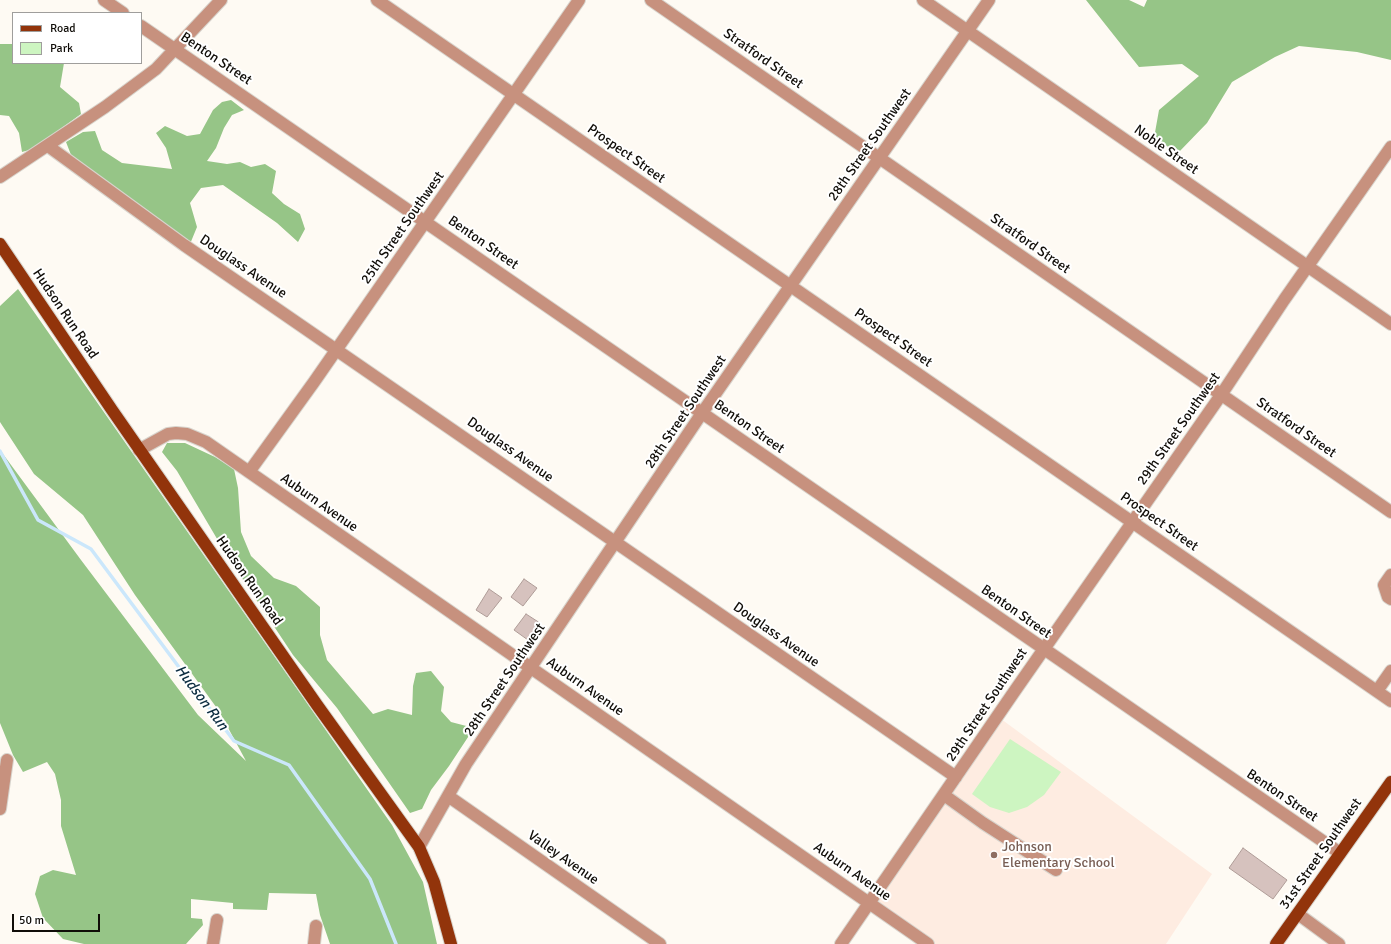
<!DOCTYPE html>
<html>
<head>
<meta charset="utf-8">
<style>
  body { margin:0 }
  #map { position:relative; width:1391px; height:944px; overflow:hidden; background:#fefaf3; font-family:Signika,sans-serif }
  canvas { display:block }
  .legend { position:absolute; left:12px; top:12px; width:130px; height:52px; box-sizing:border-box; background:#fff; border:1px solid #9f9e9c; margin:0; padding:5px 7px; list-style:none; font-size:12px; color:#100d08 }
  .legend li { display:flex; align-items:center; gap:8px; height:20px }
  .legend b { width:20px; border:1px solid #9f9e9c }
  .scale { position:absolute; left:12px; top:914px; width:88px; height:18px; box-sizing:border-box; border:2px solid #100d08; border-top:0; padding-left:5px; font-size:12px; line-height:14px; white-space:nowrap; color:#100d08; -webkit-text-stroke:3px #fff; paint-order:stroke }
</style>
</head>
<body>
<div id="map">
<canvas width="1391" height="944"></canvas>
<ul class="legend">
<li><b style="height:5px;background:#92340b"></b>Road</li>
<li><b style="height:11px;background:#cdf5c1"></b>Park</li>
</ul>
<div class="scale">50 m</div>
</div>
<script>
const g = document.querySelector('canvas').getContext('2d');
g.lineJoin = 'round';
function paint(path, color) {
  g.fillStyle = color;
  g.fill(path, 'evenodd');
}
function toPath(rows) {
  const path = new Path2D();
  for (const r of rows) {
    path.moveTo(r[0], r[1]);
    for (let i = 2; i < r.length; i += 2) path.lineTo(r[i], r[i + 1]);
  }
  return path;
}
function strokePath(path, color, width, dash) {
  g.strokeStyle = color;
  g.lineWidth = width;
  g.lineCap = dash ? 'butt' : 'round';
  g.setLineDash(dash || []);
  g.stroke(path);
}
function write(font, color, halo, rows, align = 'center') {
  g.font = font + ' Signika,sans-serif';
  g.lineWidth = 4;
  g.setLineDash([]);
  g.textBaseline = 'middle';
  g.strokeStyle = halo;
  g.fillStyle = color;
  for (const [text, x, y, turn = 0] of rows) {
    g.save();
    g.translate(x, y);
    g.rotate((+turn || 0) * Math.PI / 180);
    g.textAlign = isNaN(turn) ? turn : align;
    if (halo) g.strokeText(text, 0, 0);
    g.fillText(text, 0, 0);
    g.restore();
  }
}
paint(toPath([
  [997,716,1212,874,1166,944,928,944,870,903]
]), '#feece1');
paint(toPath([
  [1010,739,1061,772,1044,795,1027,807,1009,813,990,807,972,794]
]), '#cdf5c1');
paint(toPath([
  [1086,0,1129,0,1144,7,1147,0,1391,0,1391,60,1357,52,1299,46,1275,57,1232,82,1207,123,1178,153,1154,138,1159,110,1199,76,1182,64,1139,67],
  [0,44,13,44,13,63,64,63,60,87,79,103,81,114,33,149,22,152,19,133,9,116,0,115],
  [231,100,244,110,232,115,224,128,216,148,207,161,227,164,240,162,251,167,265,164,276,171,272,193,284,204,300,214,305,229,298,242,277,223,223,185,201,188,190,203,197,227,190,244,73,160,66,142,83,132,95,131,102,150,122,163,172,169,166,148,156,133,165,126,187,136,200,134,213,110,222,102],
  [18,289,392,825,423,882,437,944,330,944,320,915,316,894,269,893,267,910,233,909,233,903,191,899,191,918,202,919,203,925,186,944,84,944,63,939,43,918,35,894,40,876,53,870,76,875,61,826,61,800,55,774,47,762,23,772,13,755,0,723,0,450,81,560,198,715,246,761,219,711,135,595,83,515,34,474,0,422,0,306],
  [167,443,185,443,215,457,234,469,238,488,241,532,251,556,274,578,296,586,320,607,320,635,327,660,373,714,388,709,412,715,413,686,416,673,431,671,444,687,441,711,451,722,474,728,449,766,431,790,422,809,410,813,337,708,293,655,226,554,177,471,162,452]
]), '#96c587');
strokePath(toPath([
  [0,451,38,520,91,549,234,741,289,765,370,879,396,944]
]), '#cbe7fb', 3.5);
const building = toPath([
  [524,579,537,588,523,606,511,597,524,579],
  [489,589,502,598,487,617,476,610,489,589],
  [526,614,540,623,528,640,514,630,526,614],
  [1243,848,1287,880,1273,899,1229,868,1243,848]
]);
paint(building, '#d6c2be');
strokePath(building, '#af9c97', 1);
const minor = toPath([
  [104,0,123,13],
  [377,0,1391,701],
  [651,0,1391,512],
  [923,0,1391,324],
  [141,26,1340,853],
  [48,146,184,245,956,777],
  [0,177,105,107,156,69,221,0],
  [139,450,168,434,176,433,187,434,206,442,928,944],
  [249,472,314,382,579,0],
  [1391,575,1384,585,1388,597,1391,599],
  [1377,691,1391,671],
  [944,795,983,823,1056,870],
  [448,796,660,944],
  [0,809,7,760],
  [419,847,466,764,531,667,702,413,989,0],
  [1298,914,1339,944],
  [213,944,217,920],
  [314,944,316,926],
  [841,944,1014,692,1221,395,1284,300,1391,147]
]);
const major = toPath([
  [0,244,112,410,317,705,419,847,434,882,451,944],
  [1276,944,1391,782]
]);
strokePath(minor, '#d8d4cd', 14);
strokePath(major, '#d8d4cd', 14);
strokePath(minor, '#c7917e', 12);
strokePath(major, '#92340b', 12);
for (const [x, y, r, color] of [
  [994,855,4,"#8d6e63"]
]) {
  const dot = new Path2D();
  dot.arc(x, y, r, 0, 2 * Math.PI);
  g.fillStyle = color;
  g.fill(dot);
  strokePath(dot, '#fff', 1.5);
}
write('14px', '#100d08', '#fff', [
  ["Benton Street",216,59,34],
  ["Stratford Street",763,59,35],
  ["28th Street Southwest",870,145,-55],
  ["Noble Street",1166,150,35],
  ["Prospect Street",626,154,35],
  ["25th Street Southwest",403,228,-55],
  ["Benton Street",483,243,35],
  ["Stratford Street",1030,244,35],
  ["Douglass Avenue",243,267,34],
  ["Hudson Run Road",65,314,56],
  ["Prospect Street",893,338,35],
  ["28th Street Southwest",686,412,-56],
  ["Benton Street",749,427,35],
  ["Stratford Street",1296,428,35],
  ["29th Street Southwest",1179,429,-55],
  ["Douglass Avenue",510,450,35],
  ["Auburn Avenue",319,503,35],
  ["Prospect Street",1159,522,35],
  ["Hudson Run Road",249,581,55],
  ["Benton Street",1016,612,35],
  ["Douglass Avenue",776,635,35],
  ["28th Street Southwest",505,680,-56],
  ["Auburn Avenue",585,687,35],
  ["29th Street Southwest",987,705,-56],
  ["Benton Street",1282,796,34],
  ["31st Street Southwest",1321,854,-55],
  ["Valley Avenue",563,858,35],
  ["Auburn Avenue",852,872,35]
]);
write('14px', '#785e54', '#fff', [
  ["Johnson",1002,847],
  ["Elementary School",1002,863]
], 'left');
write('italic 15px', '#0d2d41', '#fff', [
  ["Hudson Run",201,698,53]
]);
</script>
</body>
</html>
